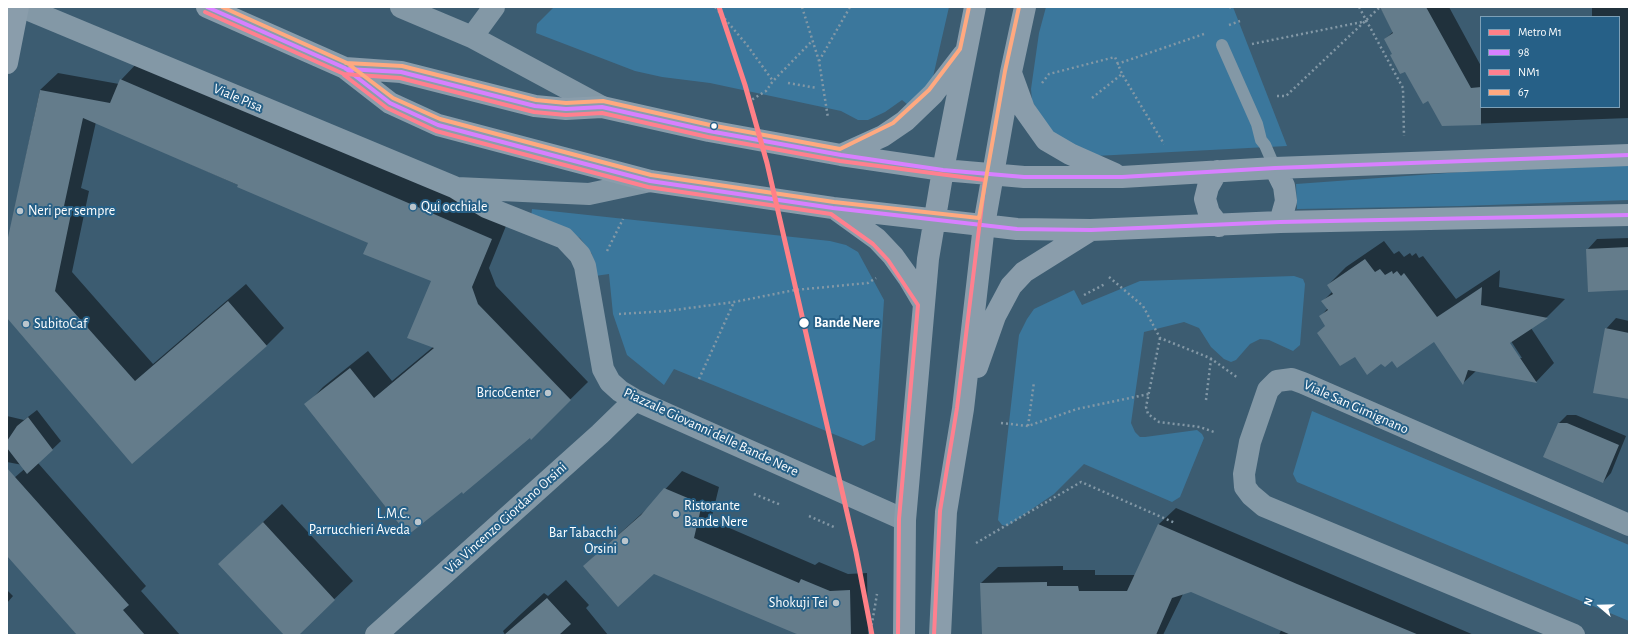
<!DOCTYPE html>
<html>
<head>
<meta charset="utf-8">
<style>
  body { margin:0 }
  #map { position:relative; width:1636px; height:642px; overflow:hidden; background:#3c5c71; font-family:"Alegreya Sans",sans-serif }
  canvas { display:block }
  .frame { position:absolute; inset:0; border:8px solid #fff; pointer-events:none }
  .legend { position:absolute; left:1480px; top:16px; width:140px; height:92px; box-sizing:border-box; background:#266087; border:1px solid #7da0b7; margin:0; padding:5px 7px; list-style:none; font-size:12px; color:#fff }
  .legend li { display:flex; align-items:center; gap:8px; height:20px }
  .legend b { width:20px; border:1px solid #7da0b7 }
  .north { position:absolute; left:1580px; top:586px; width:40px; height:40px; -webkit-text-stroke:3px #266087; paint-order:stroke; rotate:290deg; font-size:11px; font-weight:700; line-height:16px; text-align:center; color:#fff }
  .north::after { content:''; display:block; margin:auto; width:14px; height:18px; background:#fff; clip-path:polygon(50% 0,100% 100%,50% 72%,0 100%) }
</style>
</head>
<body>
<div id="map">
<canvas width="1636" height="642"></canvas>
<div class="frame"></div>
<ul class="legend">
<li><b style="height:5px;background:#ff8087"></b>Metro M1</li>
<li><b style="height:5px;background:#d880ff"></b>98</li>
<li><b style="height:5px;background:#ff808f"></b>NM1</li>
<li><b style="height:5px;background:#ffa980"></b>67</li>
</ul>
<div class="north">N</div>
</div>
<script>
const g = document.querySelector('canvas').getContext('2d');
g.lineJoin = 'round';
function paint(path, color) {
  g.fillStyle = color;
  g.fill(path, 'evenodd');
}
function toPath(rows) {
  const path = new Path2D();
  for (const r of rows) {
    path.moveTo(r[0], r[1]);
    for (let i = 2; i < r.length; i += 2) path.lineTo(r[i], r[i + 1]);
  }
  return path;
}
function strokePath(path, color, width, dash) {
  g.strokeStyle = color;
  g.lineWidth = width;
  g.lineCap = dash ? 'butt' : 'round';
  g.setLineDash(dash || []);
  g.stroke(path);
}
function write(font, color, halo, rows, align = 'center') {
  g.font = font + ' "Alegreya Sans",sans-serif';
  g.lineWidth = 4;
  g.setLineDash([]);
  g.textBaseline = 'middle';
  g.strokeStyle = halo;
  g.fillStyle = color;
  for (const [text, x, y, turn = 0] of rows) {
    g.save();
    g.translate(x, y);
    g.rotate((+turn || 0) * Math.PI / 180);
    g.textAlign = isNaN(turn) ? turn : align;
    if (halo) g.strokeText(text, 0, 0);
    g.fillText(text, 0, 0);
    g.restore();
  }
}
paint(toPath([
  [554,7,949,7,930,90,913,109,902,100,885,112,868,120,858,120,841,111,710,83,662,77,635,71,536,33,537,24],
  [1046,7,1233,7,1287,146,1095,156,1055,142,1032,101,1031,89,1039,33],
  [1629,165,1629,200,1462,206,1297,209,1296,184,1461,172],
  [532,209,830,241,846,245,858,252,884,300,875,440,863,446,674,369,664,385,627,355,613,314,609,274,595,276,592,254,580,238,556,226,531,217],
  [1294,276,1303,279,1305,284,1300,345,1293,351,1269,340,1260,339,1250,344,1236,360,1231,362,1224,359,1211,347,1199,328,1184,322,1144,332,1131,423,1135,432,1140,437,1145,437,1197,430,1202,434,1204,438,1180,497,1172,502,1084,464,1054,494,1007,526,1002,525,998,520,1017,352,1019,335,1027,319,1034,309,1074,290,1082,305,1140,281],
  [1312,411,1629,545,1629,621,1297,482,1293,474]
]), '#3b779c');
paint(toPath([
  [1380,7,1449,7,1481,66,1481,107,1619,107,1619,17,1592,17,1592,7,1629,7,1629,118,1442,125,1428,100,1393,53,1385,39,1394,31],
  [138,62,508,221,489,268,496,286,588,382,531,438,530,437,462,491,306,405,323,387,368,351,392,381,433,347,432,280,369,243,96,122,81,188,89,191,72,272,153,364,246,284,284,328,266,346,132,463,7,317,7,246,40,90,58,73,119,84,121,80],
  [1629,238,1629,289,1587,250,1597,239],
  [1384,241,1394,254,1399,251,1404,257,1410,253,1412,256,1416,253,1419,258,1423,256,1456,299,1500,270,1499,287,1565,299,1547,317,1531,328,1554,363,1536,382,1476,371,1463,383,1434,340,1381,362,1355,356,1326,326,1320,317,1328,308,1323,301,1332,292,1328,285,1346,267],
  [1509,338,1522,358,1519,358,1507,340],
  [1616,318,1629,321,1629,398,1606,329],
  [37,410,61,441,38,463,146,586,141,591,180,635,78,635,7,555,7,484,28,466,7,462,7,416,24,420],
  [1567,415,1576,415,1626,436,1611,473,1603,482,1558,424],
  [682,471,719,487,711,520,815,565,819,562,848,574,867,573,868,635,796,635,796,632,654,573,584,566,649,507],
  [282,504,353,581,297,635,285,635,219,564],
  [1176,508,1474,635,1279,635,1281,630,1191,591,1183,594,1163,635,1018,635,981,583,998,567,1063,566,1063,570,1095,570,1095,575,1136,575,1159,524],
  [566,580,589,605,586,608,608,635,505,635,503,631,522,613,544,593,548,596],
  [7,590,13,596,7,603]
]), '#0007');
paint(toPath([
  [1380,7,1426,7,1471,88,1481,87,1481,125,1442,126,1428,101,1423,104,1405,72,1400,74,1390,55,1392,54,1384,39,1393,33],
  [120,79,492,239,472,287,478,304,571,400,531,440,530,438,463,494,462,492,408,535,304,404,350,368,374,398,434,348,407,338,431,281,363,254,368,243,237,187,238,185,83,118,64,206,72,209,55,291,135,381,228,301,267,346,132,464,7,318,7,242,40,90,110,103],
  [1629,247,1629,290,1588,292,1586,249],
  [1365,259,1375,272,1380,269,1385,275,1392,271,1393,274,1397,271,1401,276,1404,273,1437,317,1482,287,1481,305,1548,318,1510,343,1537,383,1468,370,1463,385,1434,342,1397,368,1392,361,1385,367,1381,364,1367,375,1355,357,1340,366,1317,333,1325,326,1319,316,1328,310,1321,301,1333,294,1327,285],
  [1605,328,1629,333,1629,399,1593,393],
  [28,417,53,450,27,474,7,448,7,441,17,426],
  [1558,423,1567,423,1619,445,1603,483,1543,457],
  [7,468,129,605,123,610,145,635,77,635,7,556],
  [664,488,702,504,694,538,799,583,801,579,830,591,850,590,851,635,799,635,654,574,618,607,583,566,641,515],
  [263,522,335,600,299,635,284,635,218,564],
  [1158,524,1297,584,1419,635,1291,635,1191,592,1172,598,1156,635,982,634,980,583,1047,582,1047,586,1078,586,1079,591,1127,591],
  [547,598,571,624,559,635,504,635]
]), '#647c8b');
strokePath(toPath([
  [715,7,747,45,773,81],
  [802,7,819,61,828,118],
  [1230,7,1231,8],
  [1359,7,1403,88,1404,136],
  [1229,25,1240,21],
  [1252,44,1367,21],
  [819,61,850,7],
  [1117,64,1204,34],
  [788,83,817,88],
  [1042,83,1049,74,1115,57,1122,74],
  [1277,96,1286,96,1380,7],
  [1092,98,1122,74,1164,144],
  [748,102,766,91,773,81,812,41],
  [607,251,623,219],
  [1109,277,1143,306,1160,338,1210,358,1238,378],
  [1084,295,1105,284],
  [619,314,667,311,734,302,795,290,868,283,876,278],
  [1160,338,1146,407,1148,414,1159,422,1200,427,1214,432],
  [699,379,734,302],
  [1206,400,1211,359],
  [1001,423,1028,426,1077,409,1149,394],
  [1028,426,1034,382],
  [754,494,781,505],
  [809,516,836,528],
  [976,543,1081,482,1175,523],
  [870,635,877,594]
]), '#8398a6', 2.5, [2, 3]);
strokePath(toPath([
  [1222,45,1257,124,1261,140,1265,145,1275,168]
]), '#8398a6', 12);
strokePath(toPath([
  [22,7,454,187,486,207,564,238,580,255,585,266,603,369,610,382,620,391,635,400,905,520],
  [401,7,472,37,602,107],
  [472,37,494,7],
  [457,188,589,194,650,181],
  [376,635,600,434,635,400],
  [1574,635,1264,506,1251,495,1245,487,1244,474,1250,442,1268,390,1277,381,1292,379,1303,383,1629,525]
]), '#8398a6', 22);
strokePath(toPath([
  [207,7,345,68,390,103,438,125,650,181,833,208,1017,229,1091,230,1280,222,1629,215],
  [7,63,18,7],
  [345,68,401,72,535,106,566,109,602,107,709,131,841,155,943,170,1024,177,1122,177,1275,168,1629,155],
  [1011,73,1024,109,1046,140,1070,154,1115,174],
  [841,155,883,136,905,121,933,94,963,55],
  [1275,168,1284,186,1286,201,1280,222],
  [1217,171,1208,187,1205,199,1209,213,1219,226],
  [834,208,877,239,893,256,908,277,924,304],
  [977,367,995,316,1011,286,1024,272,1091,230],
  [904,635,905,520,928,259,943,170,975,7],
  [940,635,946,512,963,409,984,225,1011,72,1025,7]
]), '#8a9dab', 22);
strokePath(toPath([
  [207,7,345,68,390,103,438,125,650,181,833,208,1017,229,1091,230,1280,222,1629,215],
  [346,69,401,72,535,106,566,109,602,107,709,131,841,155,943,170,1024,177,1122,177,1275,168,1629,155]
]), '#d880ff', 4);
strokePath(toPath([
  [205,12,344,74,400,78,534,112,566,115,602,113,708,137,840,161,985,180,957,408,940,511,934,635],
  [344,75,387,108,436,131,648,187,831,214,873,244,888,260,918,305,899,519,898,635]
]), '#ff808f', 4);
strokePath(toPath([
  [222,7,347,63,393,98,440,119,651,175,834,202,979,218,1005,71,1019,7],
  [346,63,402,66,536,100,566,103,603,101,710,125,840,149,893,123,929,90,960,49,969,7]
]), '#ffa980', 4);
strokePath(toPath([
  [719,7,745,85,767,163,856,552,872,635]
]), '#ff8087', 5);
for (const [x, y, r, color] of [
  [714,126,3.5,"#fff"],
  [413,207,4,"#bbc6cd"],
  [20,211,4,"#bbc6cd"],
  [804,323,5.5,"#fff"],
  [26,324,4,"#bbc6cd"],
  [548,393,4,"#bbc6cd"],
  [676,514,4,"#bbc6cd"],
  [418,522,4,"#bbc6cd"],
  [625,541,4,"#bbc6cd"],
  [836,603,4,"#bbc6cd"]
]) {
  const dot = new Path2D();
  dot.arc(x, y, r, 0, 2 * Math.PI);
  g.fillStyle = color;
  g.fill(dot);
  strokePath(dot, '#266087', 1.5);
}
write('14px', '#fff', '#266087', [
  ["Viale Pisa",238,98,23],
  ["Viale San Gimignano",1356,407,24],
  ["Piazzale Giovanni delle Bande Nere",711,432,25],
  ["Via Vincenzo Giordano Orsini",506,518,-42]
]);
write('14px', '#fff', '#266087', [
  ["Qui occhiale",421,207],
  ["Neri per sempre",28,211],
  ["SubitoCaf",34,324],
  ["BricoCenter",540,393,"right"],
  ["Ristorante",684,506],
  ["Bande Nere",684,522],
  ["L.M.C.",410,514,"right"],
  ["Parrucchieri Aveda",410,530,"right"],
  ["Bar Tabacchi",617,533,"right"],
  ["Orsini",617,549,"right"],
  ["Shokuji Tei",828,603,"right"]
], 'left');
write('bold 14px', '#fff', '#266087', [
  ["Bande Nere",814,323]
], 'left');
</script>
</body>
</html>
